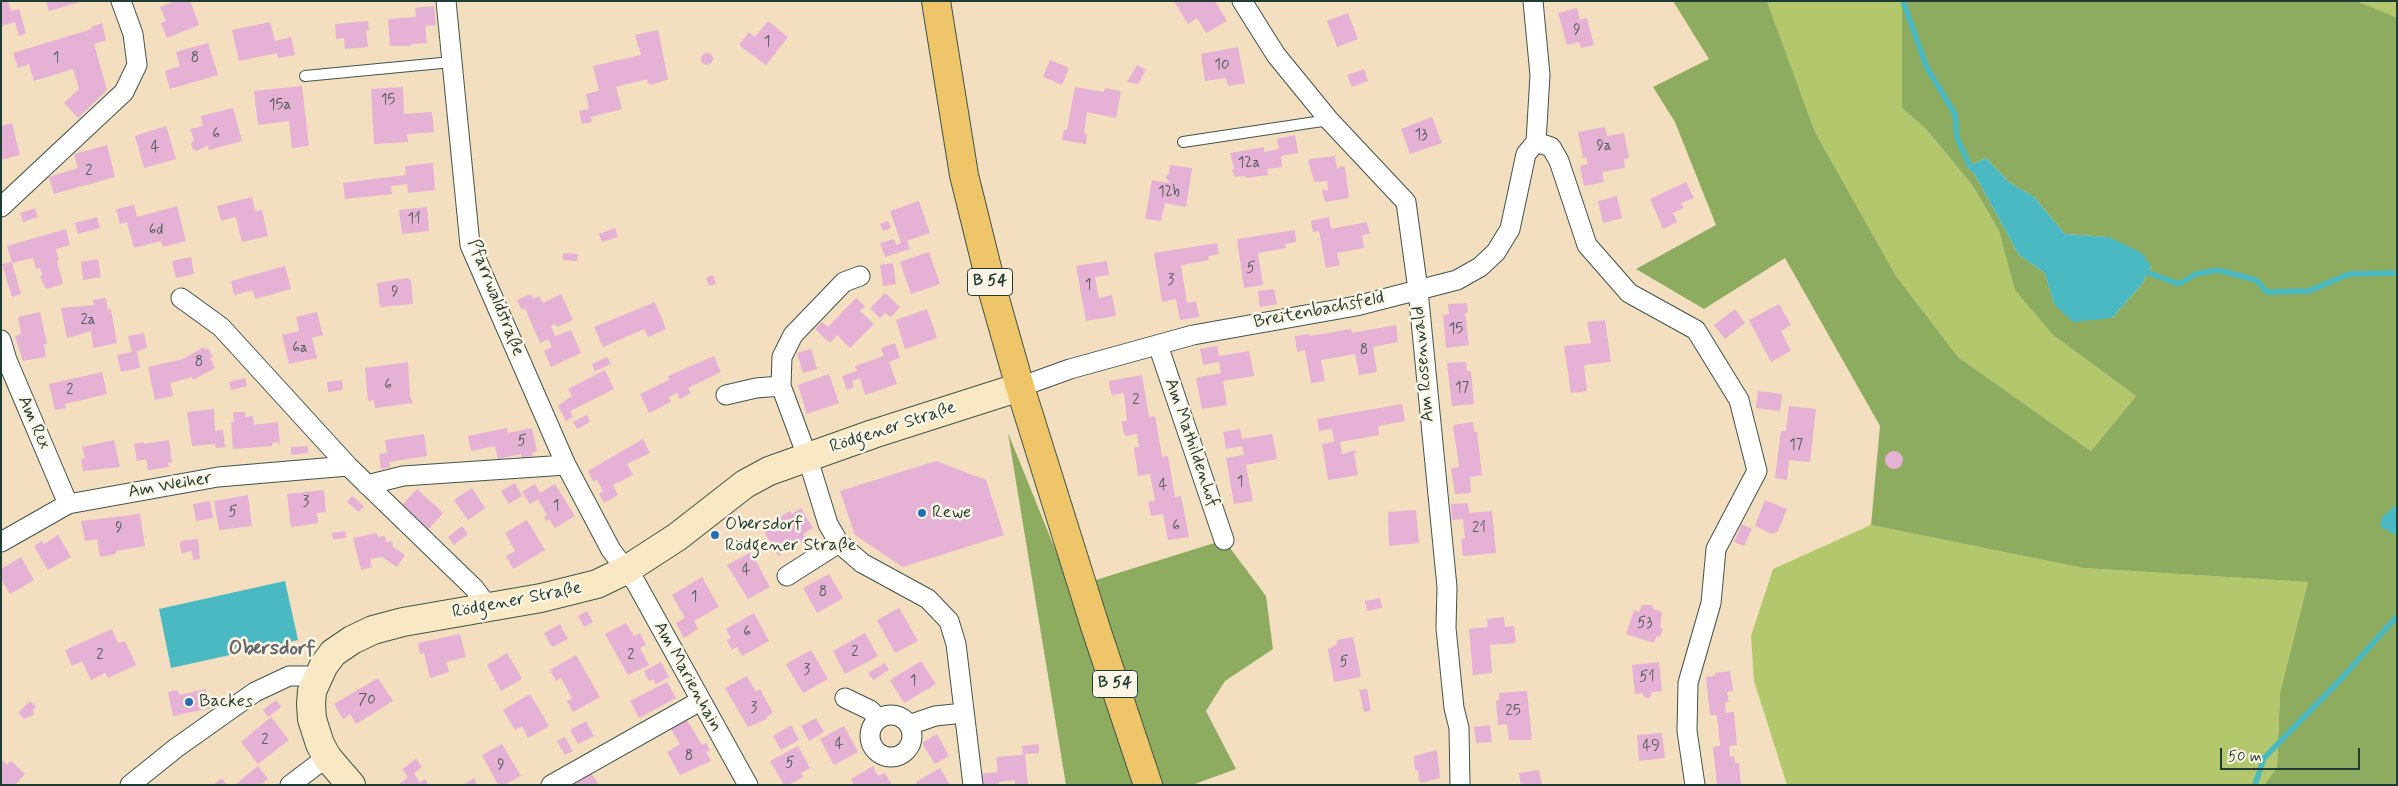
<!DOCTYPE html>
<html>
<head>
<meta charset="utf-8">
<style>
  body { margin:0 }
  #map { position:relative; width:2398px; height:786px; overflow:hidden; background:#f3dec0; font-family:Mynerve,sans-serif }
  canvas { display:block }
  .frame { position:absolute; inset:0; border:2px solid #1f3d34; pointer-events:none }
  .scale { position:absolute; left:2220px; top:748px; width:140px; height:22px; box-sizing:border-box; border:2px solid #1f3d34; border-top:0; padding-left:6px; font-size:15px; line-height:18px; white-space:nowrap; color:#1f3d34; -webkit-text-stroke:4px #fcf5e5; paint-order:stroke }
</style>
</head>
<body>
<div id="map">
<canvas width="2398" height="786"></canvas>
<div class="frame"></div>
<div class="scale">50 m</div>
</div>
<script>
const g = document.querySelector('canvas').getContext('2d');
g.lineJoin = 'round';
function paint(path, color) {
  g.fillStyle = color;
  g.fill(path, 'evenodd');
}
function toPath(rows) {
  const path = new Path2D();
  for (const r of rows) {
    if (r.length === 3) {
      path.moveTo(r[0] + r[2], r[1]);
      path.arc(r[0], r[1], r[2], 0, 2 * Math.PI);
      continue;
    }
    path.moveTo(r[0], r[1]);
    for (let i = 2; i < r.length; i += 2) path.lineTo(r[i], r[i + 1]);
  }
  return path;
}
function strokePath(path, color, width, dash) {
  g.strokeStyle = color;
  g.lineWidth = width;
  g.lineCap = dash ? 'butt' : 'round';
  g.setLineDash(dash || []);
  g.stroke(path);
}
function write(font, color, halo, rows, align = 'center') {
  g.font = font + ' Mynerve,sans-serif';
  g.lineWidth = 5;
  g.setLineDash([]);
  g.textBaseline = 'middle';
  g.strokeStyle = halo;
  g.fillStyle = color;
  for (const [text, x, y, turn = 0] of rows) {
    g.save();
    g.translate(x, y);
    g.rotate((+turn || 0) * Math.PI / 180);
    g.textAlign = isNaN(turn) ? turn : align;
    if (halo) g.strokeText(text, 0, 0);
    g.fillText(text, 0, 0);
    g.restore();
  }
}
paint(toPath([
  [1767,1,1902,1,1902,108,1926,129,1973,186,1999,231,2016,290,2053,335,2136,396,2091,451,1958,357,1896,276,1815,132],
  [2357,1,2397,1,2397,19],
  [1871,525,2083,568,2308,582,2280,693,2277,768,2264,785,1787,785,1754,681,1751,636,1773,569]
]), '#b3c86d');
paint(toPath([
  [1673,1,1767,1,1815,132,1896,276,1958,357,2091,451,2136,396,2053,335,2015,290,1999,231,1973,186,1926,129,1902,108,1902,1,2357,1,2397,18,2397,785,2264,785,2277,768,2280,693,2308,582,2083,568,1871,525,1880,426,1785,258,1704,309,1636,269,1716,225,1675,122,1653,87,1709,59],
  [1986,158,2009,182,2034,197,2065,234,2109,237,2151,266,2143,283,2112,318,2054,303,2045,273,2019,255,1970,166],
  [1008,433,1072,591,1139,785,1066,785],
  [1224,540,1266,596,1273,649,1225,681,1206,711,1236,769,1192,785,1148,785,1083,584]
]), '#8eac60');
paint(toPath([
  [1986,158,2009,182,2034,197,2065,234,2109,237,2142,253,2151,266,2143,283,2112,318,2073,322,2054,304,2045,273,2019,255,1970,166],
  [2397,504,2397,536,2380,526,2382,517],
  [285,581,298,640,171,668,159,609]
]), '#4ab9c2');
strokePath(toPath([
  [1903,1,1927,68,1955,114,1957,138,1970,166,1974,170],
  [2141,270,2179,284,2196,274,2218,270,2256,280,2267,292,2309,291,2349,274,2397,273],
  [2255,785,2264,758,2342,678,2397,616]
]), '#4ab9c2', 5.5);
paint(toPath([
  [1,1,8,1,11,11,19,9,26,33,19,36,15,22,1,26],
  [46,1,80,1,80,2,49,11],
  [175,1,190,1,199,25,167,38,161,23,166,21,160,7],
  [1174,1,1215,1,1227,21,1206,33,1197,18,1188,24],
  [434,6,436,25,425,26,427,43,411,44,411,46,390,46,388,19,416,17,415,8],
  [1577,8,1580,20,1587,18,1594,45,1581,48,1579,42,1567,45,1558,13],
  [1348,13,1358,39,1337,47,1327,21],
  [368,21,369,30,366,31,368,47,345,49,344,38,336,39,335,24],
  [768,21,788,37,766,65,739,45,749,32,755,37],
  [270,22,275,41,291,37,295,55,278,58,277,53,239,61,232,30],
  [102,23,106,40,94,44,107,90,78,118,64,103,79,89,73,69,34,81,29,64,18,68,13,53,92,29,91,27],
  [658,30,668,79,652,85,651,83,648,84,647,79,616,87,622,109,591,117,592,122,582,124,579,111,589,109,586,94,599,91,593,66,641,55,635,35],
  [208,43,218,75,170,89,165,71,180,66,176,52],
  [1238,47,1245,83,1228,86,1226,78,1205,81,1201,54],
  [707,59,6],
  [1050,60,1069,68,1062,85,1043,77],
  [1137,65,1146,70,1138,84,1127,82],
  [1364,69,1368,81,1352,87,1347,75],
  [302,86,309,146,292,148,289,121,258,125,254,91],
  [403,87,404,114,432,112,434,132,407,134,408,142,374,144,371,89],
  [1075,87,1104,92,1105,88,1121,91,1116,118,1087,112,1084,133,1087,134,1086,144,1062,140,1064,130,1067,130],
  [233,108,242,141,209,150,208,145,197,151,193,149,191,144,194,140,190,129,203,126,201,116],
  [1432,117,1442,143,1410,154,1401,129],
  [12,123,20,155,1,160,1,126],
  [166,126,176,159,144,168,135,136],
  [1605,127,1607,136,1624,133,1629,158,1624,159,1625,168,1602,172,1604,182,1584,186,1580,166,1588,164,1586,157,1583,158,1578,132],
  [1295,135,1298,153,1281,156,1282,167,1267,169,1268,175,1246,178,1245,176,1235,177,1232,171,1234,168,1230,153,1264,147,1264,152,1279,149,1277,139],
  [107,145,115,177,54,194,49,177,78,168,74,154],
  [1335,156,1337,169,1342,166,1345,168,1349,198,1325,202,1322,190,1328,190,1327,181,1317,182,1314,181,1308,161,1310,159],
  [433,163,435,190,408,193,407,184,391,186,392,194,345,199,343,183,406,175,405,166],
  [1170,165,1192,168,1186,207,1165,203,1161,221,1145,219,1152,180,1170,183,1165,177,1169,174],
  [1686,182,1694,198,1681,203,1684,208,1673,213,1677,222,1663,229,1650,199],
  [1617,196,1622,218,1603,223,1598,201],
  [252,197,255,211,262,210,268,236,242,242,236,217,221,221,217,206],
  [919,201,930,233,907,241,910,249,885,257,880,243,894,239,896,245,901,243,890,211],
  [134,205,137,217,177,206,186,241,163,247,161,241,134,248,127,222,120,224,116,209],
  [427,207,429,231,402,234,399,210],
  [35,208,38,217,23,222,20,213],
  [97,217,100,228,78,234,75,223],
  [1329,217,1331,229,1367,222,1370,234,1362,235,1364,248,1337,253,1340,265,1326,268,1319,231,1313,232,1311,221],
  [888,221,891,228,883,231,880,224],
  [615,228,618,237,602,242,599,234],
  [66,229,70,245,56,249,59,261,57,261,63,284,46,289,40,276,42,276,40,268,36,269,33,258,12,263,21,294,12,297,2,264,12,262,7,246],
  [1295,230,1296,242,1285,244,1286,248,1258,253,1263,285,1244,288,1237,239],
  [1217,243,1219,254,1208,256,1209,260,1181,265,1187,303,1196,301,1199,317,1180,320,1176,299,1162,302,1154,253],
  [929,252,940,284,911,294,900,262],
  [563,253,578,254,577,261,563,260],
  [191,257,194,274,176,278,172,261],
  [98,259,101,277,83,280,81,262],
  [1107,261,1109,275,1095,277,1099,298,1112,295,1116,316,1086,321,1076,266],
  [893,263,896,284,883,286,880,265],
  [285,266,291,289,255,299,253,290,234,295,231,281],
  [713,275,716,284,709,286,706,278],
  [407,278,411,280,413,304,380,307,377,283],
  [1274,289,1277,304,1260,307,1258,291],
  [885,293,900,307,891,317,885,313,880,318,870,308],
  [531,294,533,299,539,296,543,303,561,294,573,320,557,327,555,324,551,326,555,336,571,330,581,353,551,367,544,351,552,347,548,339,540,343,525,308,522,310,517,300],
  [106,298,108,310,111,309,117,343,93,348,91,331,67,338,61,308,94,305,93,300],
  [856,298,865,306,860,311,874,324,850,348,837,335,830,343,815,329,822,322,828,327],
  [655,302,666,329,648,337,644,329,603,347,594,327],
  [1467,303,1468,313,1465,313,1469,345,1446,348,1443,315,1449,314,1448,304],
  [1779,304,1791,325,1781,331,1791,351,1771,362,1749,320],
  [927,309,937,338,905,349,896,320],
  [1735,309,1745,323,1725,339,1714,325],
  [40,312,47,344,44,344,46,357,23,361,15,336,21,334,18,317],
  [317,312,323,335,312,338,317,358,289,364,282,335,299,331,296,317],
  [1605,320,1611,362,1584,365,1587,391,1571,393,1564,346,1591,343,1587,322],
  [1396,325,1398,342,1373,347,1377,372,1359,375,1355,354,1321,360,1325,381,1311,383,1305,350,1297,352,1295,336,1310,334,1310,336,1351,329,1352,333],
  [144,333,147,348,137,351,140,368,121,372,117,355,132,352,128,336],
  [895,343,900,358,889,362,897,384,865,395,860,378,852,381,854,387,847,390,842,376,857,371,855,366,884,356,881,348],
  [1217,346,1219,356,1249,351,1254,376,1223,381,1227,405,1202,409,1196,378,1221,373,1219,362,1203,365,1200,349],
  [204,347,205,350,208,348,213,357,210,358,215,368,193,380,192,377,170,383,173,396,155,400,148,367,183,359],
  [811,349,817,369,803,373,797,353],
  [714,356,721,372,688,388,691,393,680,399,677,393,669,397,671,402,649,413,640,394,669,380,668,376],
  [607,357,611,364,595,371,592,364],
  [408,362,410,396,413,403,375,408,374,400,368,401,365,368],
  [1466,362,1467,371,1471,371,1474,404,1452,406,1447,363],
  [605,370,614,389,570,411,573,417,566,421,558,406,572,396,568,389],
  [102,372,107,394,65,404,66,408,55,410,49,384],
  [829,374,839,403,807,414,798,385],
  [1142,375,1149,417,1155,416,1162,457,1168,456,1175,497,1181,496,1189,537,1168,540,1163,514,1151,516,1148,502,1155,501,1150,474,1138,476,1134,448,1139,447,1137,434,1125,436,1123,430,1122,421,1127,421,1124,393,1112,395,1110,390,1109,381],
  [245,378,247,386,231,390,229,382],
  [342,380,343,390,328,392,327,382],
  [1758,391,1782,394,1780,411,1756,408],
  [1402,404,1405,421,1378,426,1379,435,1340,442,1342,454,1356,450,1356,453,1354,453,1358,475,1328,480,1322,444,1334,442,1332,429,1319,431,1317,419],
  [1789,406,1816,409,1810,462,1789,460,1787,480,1775,478,1781,431,1786,431],
  [214,409,215,431,223,430,225,447,216,448,215,444,192,446,187,412],
  [233,412,245,412,245,417,253,416,254,425,278,422,280,445,278,442,272,443,272,446,233,449,231,422,234,422],
  [587,415,590,422,577,429,573,422],
  [1473,422,1474,432,1477,432,1482,475,1470,477,1471,493,1455,494,1451,468,1459,467,1453,425],
  [507,428,508,433,532,428,537,451,532,453,532,456,522,458,521,454,498,459,495,446,471,451,468,436],
  [1240,429,1242,439,1272,434,1277,459,1246,465,1253,501,1234,504,1226,458,1244,455,1242,446,1226,449,1223,432],
  [424,434,427,456,389,462,390,467,381,469,379,454,387,453,385,440],
  [643,439,650,453,627,464,633,475,613,485,618,495,604,503,599,494,603,491,597,480,593,481,588,471],
  [114,440,120,467,83,471,81,459,85,458,82,447],
  [169,440,172,462,168,463,169,467,148,470,146,459,137,461,134,444,144,442,144,444],
  [308,446,308,453,291,455,291,447],
  [1894,460,9],
  [936,461,986,480,1004,535,903,567,855,535,840,491],
  [515,483,522,496,509,504,501,491],
  [535,484,540,493,555,484,575,516,555,528,549,519,546,521,544,517,547,515,538,499,530,504,522,492],
  [472,488,485,508,468,520,454,500],
  [417,489,443,513,428,530,402,505],
  [324,490,326,512,317,513,318,523,291,527,287,494],
  [248,495,252,526,219,530,214,501],
  [352,496,364,506,359,512,347,502],
  [1765,500,1787,509,1778,531,1772,534,1755,526],
  [210,501,213,518,196,521,193,504],
  [1468,503,1469,513,1492,511,1496,553,1463,556,1461,539,1465,538,1463,519,1452,520,1451,504],
  [801,508,813,528,803,534,807,539,778,556,762,528,790,511,792,514],
  [1416,510,1419,543,1389,546,1388,512],
  [140,514,145,546,116,551,116,554,100,557,97,539,85,541,81,521],
  [527,520,545,550,513,569,506,556,515,551,505,533],
  [1742,524,1752,529,1744,546,1734,542],
  [462,526,468,534,454,545,448,537],
  [345,531,346,538,333,539,332,533],
  [377,533,378,537,385,536,386,542,392,541,393,547,405,555,397,567,382,557,370,559,372,567,361,570,353,538],
  [58,535,71,557,48,570,34,546,42,541,44,544],
  [198,539,200,559,193,560,192,551,181,553,180,541],
  [751,552,770,587,748,599,727,565],
  [21,557,34,580,10,594,1,579,1,569],
  [829,574,843,598,817,613,803,588],
  [702,577,719,607,694,621,698,629,684,638,676,623,685,618,672,595],
  [1380,598,1382,608,1367,611,1365,601],
  [1642,605,1652,605,1653,609,1662,612,1660,627,1663,629,1660,637,1657,636,1654,643,1626,634,1634,610,1639,612],
  [899,608,918,641,895,653,877,620],
  [587,611,593,622,584,627,578,616],
  [754,613,769,641,742,656,737,647,732,650,727,640,731,638,726,629],
  [1504,617,1505,627,1514,626,1516,643,1490,645,1492,673,1473,675,1469,629,1488,627,1487,619],
  [626,623,634,636,640,633,646,645,640,648,649,665,628,675,605,634],
  [560,624,568,639,552,647,544,633],
  [112,629,118,643,125,641,136,665,108,678,105,673,91,680,82,661,72,666,65,650],
  [865,633,878,656,845,674,833,651],
  [460,634,466,657,446,662,449,672,430,678,424,653,420,654,418,643],
  [1353,637,1361,677,1334,682,1328,649,1337,644,1337,640],
  [811,650,828,679,803,693,786,664],
  [507,653,522,679,501,691,487,665],
  [576,655,600,697,573,712,567,701,572,698,561,678,556,681,550,670],
  [921,661,936,684,904,703,890,680],
  [661,662,669,677,656,684,653,679,649,681,644,671],
  [1659,662,1662,691,1652,692,1650,698,1645,698,1642,693,1635,694,1632,665],
  [885,663,889,670,873,680,868,673],
  [1730,671,1733,690,1727,692,1729,702,1725,702,1726,713,1734,712,1737,745,1729,746,1730,757,1734,756,1735,763,1739,763,1741,785,1717,785,1713,747,1720,746,1717,715,1710,715,1706,677,1715,676,1715,673],
  [747,676,756,692,760,689,773,713,766,717,767,719,748,727,725,688],
  [378,678,393,701,356,724,350,714,343,719,334,704],
  [667,682,676,698,639,718,630,701],
  [206,689,210,708,173,716,168,692,178,690,179,695],
  [1367,689,1371,711,1364,712,1359,690],
  [1527,691,1532,740,1509,740,1507,724,1498,725,1496,701,1499,700,1499,693],
  [530,694,549,726,528,738,522,726,515,730,503,710],
  [276,700,281,707,268,717,263,710],
  [30,701,36,707,33,710,34,715,24,719,18,713],
  [271,717,289,740,258,764,241,742],
  [816,718,824,732,809,741,801,726],
  [687,720,702,745,706,743,710,751,706,752,711,761,680,775,667,752,680,744,671,729],
  [586,721,594,736,578,744,570,730],
  [791,725,799,740,781,750,773,736],
  [1490,725,1492,742,1476,743,1474,727],
  [844,726,858,752,834,765,820,739],
  [1662,733,1665,758,1639,761,1637,735],
  [937,734,949,756,935,764,922,743],
  [565,737,573,751,565,755,557,741],
  [502,744,521,776,504,785,498,785,482,755],
  [1039,744,1039,753,1025,754,1028,785,1015,785,1015,780,999,782,999,785,983,785,981,774,998,772,996,757,1023,755,1022,746],
  [798,746,810,768,801,773,803,777,789,785,784,785,770,761],
  [1437,750,1440,778,1422,783,1419,781,1418,770,1415,770,1414,756],
  [1,759,7,765,11,761,25,774,15,785,1,785],
  [416,759,422,767,414,773,420,783,425,779,429,785,398,785,408,777,402,769],
  [258,766,268,779,261,785,235,785],
  [873,766,878,776,885,773,892,785,854,785,851,779],
  [940,768,950,785,917,785,916,782],
  [1539,770,1542,785,1521,785,1519,773],
  [591,773,599,785,574,785],
  [222,778,227,785,213,785],
  [474,778,477,785,463,785]
]), '#e5b1d4');
const service = toPath([
  [305,76,452,62],
  [1183,142,1329,120]
]);
const minor = toPath([
  [446,1,470,245,566,465,611,550,636,583,748,785],
  [1242,1,1276,55,1329,120,1406,202,1418,290,1447,587,1446,628,1454,708,1459,728,1460,785],
  [1536,142,1551,147,1559,161,1587,245,1629,293,1696,330,1739,400,1757,471,1716,549,1711,603,1688,683,1687,731,1695,785],
  [1,207,124,92,137,65,133,34,121,1],
  [860,276,844,282,793,335,782,357,781,386,807,456,828,524,839,543,862,563,928,599,949,621,956,644,973,785],
  [181,298,221,327,348,466],
  [1,340,7,360,68,504],
  [1158,345,1224,540],
  [1020,387,1070,369,1193,335,1356,306,1457,280,1480,267,1496,252,1510,229,1526,154,1536,142,1540,75,1533,1],
  [726,395,756,388,781,386],
  [367,485,403,476,566,465],
  [1,542,68,504,218,477,348,466,474,588,489,608],
  [787,576,839,543],
  [845,698,870,710,879,719],
  [891,736,21],
  [909,725,935,716,964,713],
  [130,785,176,748,255,692,289,676,317,676],
  [290,785,327,757],
  [551,785,700,701]
]);
const secondary = toPath([
  [351,785,327,757,320,744,312,719,311,704,312,691,324,665,333,653,352,640,373,630,403,622,541,598,597,584,626,570,677,537,745,484,769,471,873,434,1020,387]
]);
const primary = toPath([
  [936,1,964,175,993,292,1020,387,1095,626,1148,785]
]);
strokePath(service, '#3f5549', 12);
strokePath(minor, '#3f5549', 21);
strokePath(secondary, '#3f5549', 30);
strokePath(primary, '#3f5549', 30);
strokePath(service, '#fff', 10);
strokePath(minor, '#fff', 19);
strokePath(secondary, '#f8e8c3', 28);
strokePath(primary, '#eec569', 28);
for (const [x, y, r, color] of [
  [922,513,5,"#1f6fb2"],
  [715,535,5,"#1f6fb2"],
  [189,702,5,"#1f6fb2"]
]) {
  const dot = new Path2D();
  dot.arc(x, y, r, 0, 2 * Math.PI);
  g.fillStyle = color;
  g.fill(dot);
  strokePath(dot, '#fcf5e5', 2);
}
write('15px', '#505a5c', null, [
  ["9",1577,31],
  ["1",767,43],
  ["1",56,59],
  ["8",195,59],
  ["10",1222,66],
  ["15",388,101],
  ["15a",280,106],
  ["6",216,135],
  ["13",1421,136],
  ["9a",1604,147],
  ["4",155,148],
  ["12a",1249,164],
  ["2",89,172],
  ["12b",1169,193],
  ["11",414,220],
  ["6d",156,231],
  ["5",1251,269],
  ["3",1171,281],
  ["1",1088,286],
  ["9",395,293],
  ["2a",88,321],
  ["15",1456,330],
  ["6a",300,349],
  ["8",1364,351],
  ["8",199,363],
  ["6",388,386],
  ["17",1462,389],
  ["2",70,391],
  ["2",1136,401],
  ["5",522,442],
  ["17",1796,446],
  ["1",1240,483],
  ["4",1163,486],
  ["3",306,503],
  ["1",556,507],
  ["5",233,513],
  ["6",1176,527],
  ["9",119,529],
  ["21",1479,529],
  ["4",746,571],
  ["8",823,593],
  ["1",694,598],
  ["53",1645,624],
  ["6",747,633],
  ["2",855,653],
  ["2",100,656],
  ["2",631,656],
  ["5",1344,663],
  ["3",807,671],
  ["51",1647,678],
  ["1",913,682],
  ["70",367,701],
  ["3",754,709],
  ["25",1513,712],
  ["2",265,741],
  ["4",839,745],
  ["49",1651,747],
  ["8",689,757],
  ["5",790,764],
  ["9",501,766]
]);
for (const [x, y, w] of [
  [990,282,45],
  [1115,684,45]
]) {
  const box = new Path2D();
  box.roundRect(x - w / 2, y - 13.5, w, 27, 4);
  g.fillStyle = '#fcf5e5';
  g.fill(box);
  strokePath(box, '#1f3d34', 1);
}
write('bold 16px', '#1f3d34', null, [
  ["B 54",990,282],
  ["B 54",1115,684]
]);
write('18px', '#1f3d34', '#fcf5e5', [
  ["Pfarrwaldstraße",495,298,68],
  ["Breitenbachsfeld",1319,311,-11],
  ["Am Rosenwald",1424,364,-95],
  ["Am Rex",33,423,67],
  ["Rödgener Straße",893,428,-18],
  ["Am Mathildenhof",1191,443,71],
  ["Am Weiher",170,486,-10],
  ["Rödgener Straße",517,601,-11],
  ["Am Marienhain",687,677,61]
]);
write('18px', '#1f3d34', '#fcf5e5', [
  ["Rewe",932,513],
  ["Obersdorf",725,525],
  ["Rödgener Straße",725,546],
  ["Backes",199,702]
], 'left');
write('bold 20px', '#64666c', '#fcf5e5', [
  ["Obersdorf",272,650]
]);
</script>
</body>
</html>
